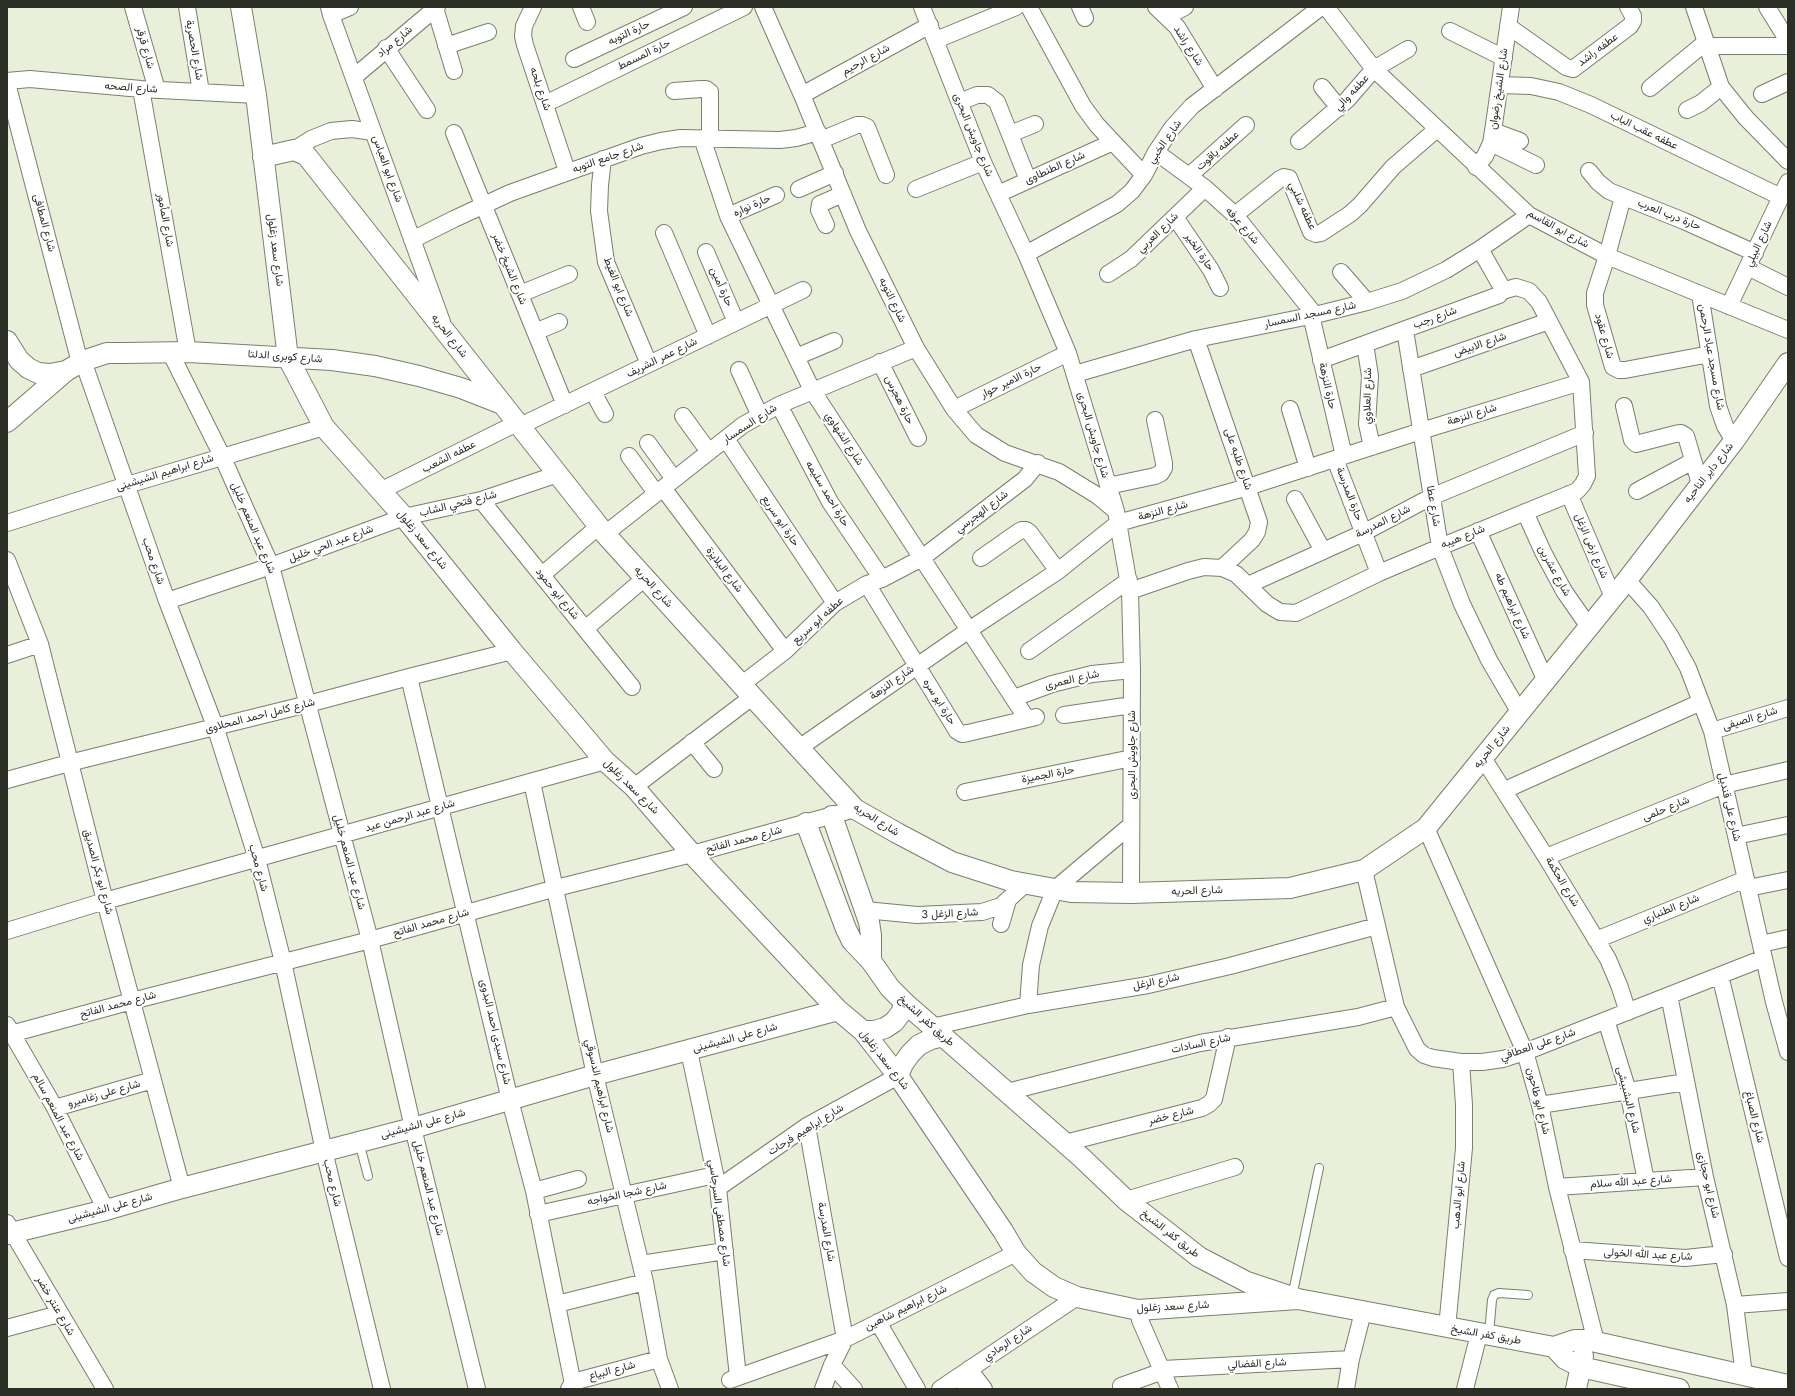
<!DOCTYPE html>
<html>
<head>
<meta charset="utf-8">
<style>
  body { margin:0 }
  #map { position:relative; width:1795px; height:1396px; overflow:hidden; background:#e9f0d9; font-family:Poppins,sans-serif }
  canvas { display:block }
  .frame { position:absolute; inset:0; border:8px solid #2c2f26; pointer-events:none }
</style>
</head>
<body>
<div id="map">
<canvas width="1795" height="1396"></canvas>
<div class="frame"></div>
</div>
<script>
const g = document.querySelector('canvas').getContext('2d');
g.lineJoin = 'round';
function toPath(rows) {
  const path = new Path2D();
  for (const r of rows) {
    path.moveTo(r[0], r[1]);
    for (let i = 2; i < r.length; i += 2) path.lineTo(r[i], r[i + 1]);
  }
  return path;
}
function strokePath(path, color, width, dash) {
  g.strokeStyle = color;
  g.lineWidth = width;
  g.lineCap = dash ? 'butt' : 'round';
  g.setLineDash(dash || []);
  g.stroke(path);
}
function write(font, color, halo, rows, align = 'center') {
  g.font = font + ' Poppins,Vazirmatn,sans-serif';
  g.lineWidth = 4;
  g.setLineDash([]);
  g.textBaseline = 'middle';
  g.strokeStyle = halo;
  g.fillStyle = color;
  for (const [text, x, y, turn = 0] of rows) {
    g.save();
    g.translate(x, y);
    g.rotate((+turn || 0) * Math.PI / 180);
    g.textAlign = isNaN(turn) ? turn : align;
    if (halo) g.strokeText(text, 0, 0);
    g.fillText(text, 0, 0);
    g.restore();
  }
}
const service = toPath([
  [359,1142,368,1176],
  [1292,1297,1319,1168],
  [1489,1334,1492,1300,1494,1295,1499,1293,1528,1295]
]);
const minor = toPath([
  [133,7,157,90],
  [187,7,201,92],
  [329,7,331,15,442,322],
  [533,7,524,26,523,36,525,45,567,171],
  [581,7,587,22],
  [763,7,802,95,858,231,916,348,954,409,976,435,1005,453,1059,472,1098,496,1116,511],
  [922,7,983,162,1026,254,1068,353,1116,511,1130,591,1132,670,1131,893],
  [1029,7,1083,106,1097,125,1144,175],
  [1080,7,1085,18],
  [1156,7,1177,27,1215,89],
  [1326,7,1374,69,1529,215,1607,256,1788,330],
  [1694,7,1721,87,1746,118,1788,161],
  [1767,7,1788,41],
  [435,8,454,71],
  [331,15,350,7],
  [1167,16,1185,7],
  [1508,26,1566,67,1573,69,1630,26,1633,21,1633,16,1628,7],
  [1450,31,1504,58],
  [936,40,1016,7],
  [446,46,488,32],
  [1708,46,1788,46],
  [386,48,427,110],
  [574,59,684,7],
  [354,77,437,7],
  [7,81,30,79,141,89,256,95],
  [7,83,80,363],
  [1500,85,1531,86,1559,92,1591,105,1781,197],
  [1322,87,1339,108],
  [1650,88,1706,42],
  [141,89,188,352],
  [674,91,701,89,706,89,710,92,710,139],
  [1762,94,1788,82],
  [802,95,930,25],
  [960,102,977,95,988,95,997,102,1028,180],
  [545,104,744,7],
  [1687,110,1701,103,1721,87],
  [1493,131,1520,141],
  [454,133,565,405],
  [1010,134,1035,124],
  [702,138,728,216,812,390,1027,719],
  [821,140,857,125,862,125,867,127,886,175],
  [1299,141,1347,100,1374,69,1408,49],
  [1491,143,1536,165],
  [294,150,311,139,331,131,352,129,373,132],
  [1156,152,1205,188,1235,215,1315,315],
  [603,159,600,185,599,211,606,262,649,364],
  [1476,167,1485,156,1491,143,1493,131,1511,7],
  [1589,171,1598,182,1609,191,1684,221,1755,253],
  [1189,176,1246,125],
  [799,189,835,173],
  [916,189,983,162],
  [998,194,1113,142],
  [1623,197,1607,256,1595,293,1595,305,1613,367,1619,370,1625,370,1710,354],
  [1235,215,1280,179,1284,177,1289,178,1291,183,1311,232,1316,234,1321,233,1350,214,1360,205,1393,167,1437,129],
  [728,216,776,195],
  [1175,217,1211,270,1220,288],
  [826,225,819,210,820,204,843,194],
  [664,233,708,336],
  [412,240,454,219,510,193,641,146,661,141,681,138,780,140,796,138,818,132],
  [706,252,736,322],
  [1026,254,1117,204,1132,191,1144,175,1156,152,1172,128,1192,106,1321,7],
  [1748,267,1788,287],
  [1341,272,1367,302],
  [1108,274,1131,259,1205,188],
  [520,294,569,274],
  [1700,294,1718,406,1725,426,1734,441],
  [1729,306,1788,182],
  [1311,315,1344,456],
  [1405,330,1440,547,1462,604,1489,660,1520,713],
  [535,332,559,322],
  [1196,339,1259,522,1257,532,1252,540,1222,568],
  [1365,344,1370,376,1367,424,1372,447],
  [170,352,222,456,271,566,370,940,413,1128,477,1389],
  [796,357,834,341],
  [1321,360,1499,295,1502,291,1501,286,1480,249],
  [83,361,167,601,215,726,257,859,283,962,324,1151,382,1389],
  [880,362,918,438],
  [1411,369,1549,321],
  [739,370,760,416],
  [1075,374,1196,339,1315,315,1367,302,1402,291,1446,270,1480,249,1529,215],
  [593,392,605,414],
  [779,405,830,502,882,579],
  [1624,406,1632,440,1636,444,1675,434,1681,433,1686,436,1700,484],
  [954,409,1068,353],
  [1290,409,1308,468],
  [683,416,709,452],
  [520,426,803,290],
  [726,439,835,603],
  [648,443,674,479],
  [629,456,656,493],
  [1335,459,1379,573],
  [1108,486,1155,476,1161,473,1164,468,1164,463,1155,420],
  [663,488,785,651],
  [380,491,517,423],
  [1637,491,1693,461],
  [1569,494,1613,597],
  [1295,499,1323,551],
  [481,500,632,687],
  [1525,512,1543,552,1564,591,1589,627],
  [7,523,127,485,324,427],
  [1478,531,1546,681],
  [605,534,743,425,779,405,916,348],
  [981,558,1018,532,1022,530,1026,530,1030,533,1058,571],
  [7,560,40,644,105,901,182,1188],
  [542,575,599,526],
  [1627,580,1651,607,1671,637,1688,668,1712,731,1774,1002,1788,1052],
  [867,584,957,731,962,734,968,733,1036,717],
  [1248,585,1363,533,1431,497,1585,433],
  [1130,591,1188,571,1204,567,1222,568,1236,574,1267,604,1280,612,1296,613,1379,573,1440,547,1577,491,1583,484,1587,476,1581,382,1539,302,1529,291,1516,287,1502,291],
  [167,601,271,566,404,517,481,500,558,474],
  [585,629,645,578],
  [1029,651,1129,580],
  [7,655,40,644],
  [409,677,510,1100,534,1191,574,1389],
  [741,685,785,651,835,603,867,584,882,579,922,558,1025,479,1038,463],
  [1014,698,1052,684,1092,674,1132,670],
  [1064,715,1132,705],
  [1712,731,1788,708],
  [692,742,714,769],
  [799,748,969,630,1058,571,1118,523,1248,487,1421,431,1581,382],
  [1483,758,1546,857,1608,959,1619,985,1628,1012],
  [7,780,69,763,308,704,409,677,512,651],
  [532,782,595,1075,645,1282,659,1359,670,1389],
  [634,787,752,697],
  [1505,790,1701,702],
  [965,792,1132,758],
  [1426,828,1525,1052,1540,1105,1557,1187,1596,1342],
  [1736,836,1788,825],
  [1546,857,1724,785,1788,770],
  [1364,870,1396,1007,1417,1049,1424,1055,1433,1058,1461,1062,1482,1062,1503,1059,1525,1052,1764,958],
  [1748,888,1788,880],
  [865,910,917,915,982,912,1001,906,1025,884],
  [1001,924,1008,900],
  [7,931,105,901,605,761],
  [1596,940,1746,879],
  [1761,944,1788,938],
  [1720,975,1788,1258],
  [1669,995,1705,1177,1735,1305,1744,1375],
  [1028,1005,1031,965,1040,926,1055,889,1131,825],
  [1606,1020,1628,1091,1646,1181],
  [7,1025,55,1108,106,1210],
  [932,1027,1028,1005,1148,985,1230,966,1377,926],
  [7,1035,132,1001,370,940,556,888,692,854,855,809],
  [689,1051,718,1188,738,1377],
  [1007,1092,1200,1043,1358,1017,1396,1007],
  [1540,1105,1686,1082],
  [55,1108,153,1080],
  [1065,1143,1202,1108,1209,1104,1214,1099,1228,1037],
  [1557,1187,1705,1177],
  [718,1188,807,1126,898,1076],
  [534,1191,578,1179],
  [1126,1200,1235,1167],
  [538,1214,715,1175],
  [7,1223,105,1389],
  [1572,1250,1685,1258,1724,1254],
  [641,1264,725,1251],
  [557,1304,645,1282],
  [1735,1305,1788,1301],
  [1138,1310,1140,1320,1170,1389],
  [878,1322,917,1389],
  [7,1328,59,1314],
  [1447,1328,1464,1148,1464,1105,1461,1062],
  [832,1365,854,1389],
  [969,1369,984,1389],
  [1163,1369,1351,1359],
  [730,1380,845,1339,807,1126],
  [1121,1386,1163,1371],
  [569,1389,573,1382,659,1359],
  [823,1389,832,1365,845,1339,1016,1253],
  [940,1389,1077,1297],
  [965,1389,969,1369],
  [1346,1389,1351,1359,1363,1312],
  [1465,1389,1479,1334]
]);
const tertiary = toPath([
  [241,7,256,95,288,358,324,427,404,517,512,651,605,761,634,787,692,854,838,1010,863,1031,898,1076,1003,1231,1016,1253,1033,1272,1054,1287,1077,1297,1138,1310,1298,1299],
  [263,157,294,150,306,155,605,534,799,748,855,809,897,833,952,862,1011,881,1071,892,1131,893,1290,888,1364,870,1426,828,1627,580,1734,441,1788,363],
  [7,341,19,360,28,368,38,373,50,374,66,371],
  [7,422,66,371,83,361,107,353,124,353,188,352,332,360,375,366,419,376,461,388,502,404],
  [832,816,869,922,871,935,871,961],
  [806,823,846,929,852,941,871,961,890,988,905,1003,1082,1158,1126,1200,1199,1257,1247,1282,1298,1299,1554,1347,1575,1340,1587,1340,1788,1385],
  [863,1031,874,1031,885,1028,894,1022,901,1013,905,1003],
  [898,1076,903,1064,910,1054,919,1045,931,1039,943,1036],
  [7,1234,106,1210,182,1188,413,1128,595,1075,838,1010],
  [1554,1347,1565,1359,1581,1367,1679,1389],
  [1576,1389,1583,1356]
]);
strokePath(service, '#797f6a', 10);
strokePath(minor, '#797f6a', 18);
strokePath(tertiary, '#797f6a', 22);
strokePath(service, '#fff', 8);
strokePath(minor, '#fff', 16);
strokePath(tertiary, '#fff', 20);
write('11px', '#2c2f26', '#fff', [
  ["حارة التوبه",629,33,-25],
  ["شارع مراد",395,42,-40],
  ["شارع راشد",1188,46,57],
  ["شارع قرقر",145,48,74],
  ["شارع الحصرية",194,50,80],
  ["عطفه راشد",1598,50,-37],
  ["حارة المسمط",644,55,-26],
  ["شارع الرحيم",866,60,-29],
  ["شارع الصحه",131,88,4],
  ["شارع بلحه",540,89,71],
  ["شارع الشيخ رضوان",1499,89,-82],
  ["عطفه والي",1352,93,-47],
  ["عطفه عقب الباب",1644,131,26],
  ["شارع جاويش البحرى",973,135,68],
  ["شارع الخبي",1165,142,-55],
  ["عطفه ياقوت",1218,151,-42],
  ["شارع جامع التوبه",608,158,-19],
  ["شارع الطنطاوى",1055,168,-24],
  ["شارع ابو العباس",387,169,70],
  ["حارة نواره",752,206,-24],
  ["عطفه شلبي",1302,206,65],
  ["حارة درب العرب",1669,215,22],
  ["شارع المأمور",165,220,80],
  ["شارع المطافى",44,223,75],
  ["شارع عرفه",1242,226,49],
  ["شارع ابو القاسم",1558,229,29],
  ["شارع العربي",1158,233,-44],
  ["شارع البيلي",1759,244,-65],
  ["شارع سعد زغلول",275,250,83],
  ["حارة الخير",1199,252,56],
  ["شارع الشيخ خضر",509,269,68],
  ["شارع ابو الغيط",618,287,68],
  ["حارة أمين",721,287,66],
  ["شارع التوبه",892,300,64],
  ["شارع مسجد السمسار",1310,315,-12],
  ["شارع رجب",1435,318,-20],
  ["شارع الحريه",449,336,52],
  ["شارع عقود",1604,336,74],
  ["شارع الابيض",1480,345,-19],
  ["شارع كوبرى الدلتا",285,357,4],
  ["شارع مسجد عباد الرحمن",1711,357,80],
  ["شارع عمر الشريف",662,358,-26],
  ["حارة الامير حوار",1011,381,-26],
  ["حارة النزهة",1327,386,77],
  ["شارع العلاوي",1368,396,-89],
  ["حارة هجرس",899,400,64],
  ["شارع النزهة",1472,415,-17],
  ["شارع السمسار",750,424,-33],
  ["شارع جاويش البحرى",1093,435,74],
  ["شارع الشهاوي",844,439,57],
  ["عطفه الشعب",449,457,-27],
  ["شارع طلبه على",1238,459,71],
  ["شارع ابراهيم الشيشينى",165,473,-17],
  ["شارع داير الناحيه",1709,473,-52],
  ["حارة احمد سليمه",827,494,59],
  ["حارة المدرسة",1349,494,69],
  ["شارع فتحي الشاب",458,504,-14],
  ["شارع عطا",1433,506,80],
  ["شارع النزهة",1163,511,-15],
  ["شارع الهجرسي",982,512,-37],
  ["حارة ابو سريع",780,521,56],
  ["شارع المدرسة",1383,522,-27],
  ["شارع عبد المنعم خليل",253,528,67],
  ["شارع هيبه",1463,537,-22],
  ["شارع سعد زغلول",422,540,51],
  ["شارع عبد الحي خليل",331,544,-20],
  ["شارع ارض الزغل",1591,546,67],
  ["شارع محب",153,561,71],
  ["شارع البلايزة",724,570,53],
  ["شارع عشرين",1554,571,61],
  ["شارع الحريه",653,587,48],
  ["شارع ابو حمود",557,594,51],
  ["شارع ابراهيم طه",1512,606,66],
  ["عطفه ابو سريع",818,621,-42],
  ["شارع العمرى",1072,680,-13],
  ["شارع النزهة",892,683,-35],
  ["حارة ابو سره",939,702,58],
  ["شارع كامل احمد المحلاوى",260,716,-14],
  ["شارع الصيفى",1750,719,-17],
  ["شارع الحريه",1492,747,-51],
  ["شارع جاويش البحرى",1132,755,-90],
  ["حارة الجميزة",1048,775,-11],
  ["شارع سعد زغلول",631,787,45],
  ["شارع على قنديل",1729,807,77],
  ["شارع حلمى",1666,809,-22],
  ["شارع عبد الرحمن عيد",410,816,-16],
  ["شارع الحريه",876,820,32],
  ["شارع محمد الفاتح",744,840,-15],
  ["شارع عبد المنعم خليل",349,862,75],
  ["شارع محب",258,868,75],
  ["شارع ابو بكر الصديق",98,872,75],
  ["شارع الحكمة",1562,882,59],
  ["شارع الحريه",1197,891,-2],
  ["شارع الطنباري",1671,909,-22],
  ["شارع الزغل 3",950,914,-3],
  ["شارع محمد الفاتح",431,923,-16],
  ["شارع الزغل",1156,982,-12],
  ["شارع محمد الفاتح",118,1005,-15],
  ["طريق كفر الشيخ",926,1021,42],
  ["شارع سيدى احمد البدوى",495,1032,77],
  ["شارع على الشيشينى",735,1038,-15],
  ["شارع السادات",1201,1044,-12],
  ["شارع على العطافي",1538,1045,-19],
  ["شارع سعد زغلول",884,1060,52],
  ["شارع ابراهيم الدسوقي",599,1086,77],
  ["شارع على زغاميرو",104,1094,-16],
  ["شارع البشبيشى",1628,1100,76],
  ["شارع ابو طاحون",1538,1101,76],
  ["شارع خضر",1171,1116,-14],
  ["شارع عبد المنعم سالم",58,1117,62],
  ["شارع الصباغ",1754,1117,76],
  ["شارع على الشيشينى",423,1124,-15],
  ["شارع ابراهيم فرحات",806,1130,-32],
  ["شارع عبد الله سلام",1631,1182,-4],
  ["شارع محب",332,1183,76],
  ["شارع ابو حجازى",1708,1185,77],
  ["شارع عبد المنعم خليل",428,1188,76],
  ["شارع شجا الخواجه",627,1194,-12],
  ["شارع ابو الدهب",1459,1195,-85],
  ["شارع على الشيشينى",110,1208,-15],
  ["شارع مصطفى السرجاسي",719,1213,82],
  ["شارع المدرسة",826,1232,80],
  ["طريق كفر الشيخ",1170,1234,38],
  ["شارع عبد الله الخولى",1648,1255,3],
  ["شارع عنتر خضر",55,1306,60],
  ["شارع سعد زغلول",1173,1307,-3],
  ["شارع ابراهيم شاهين",906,1308,-26],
  ["طريق كفر الشيخ",1486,1335,10],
  ["شارع الرمادي",1008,1343,-34],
  ["شارع الفضالي",1257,1364,-3],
  ["شارع البياع",612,1371,-15]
]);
</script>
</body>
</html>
